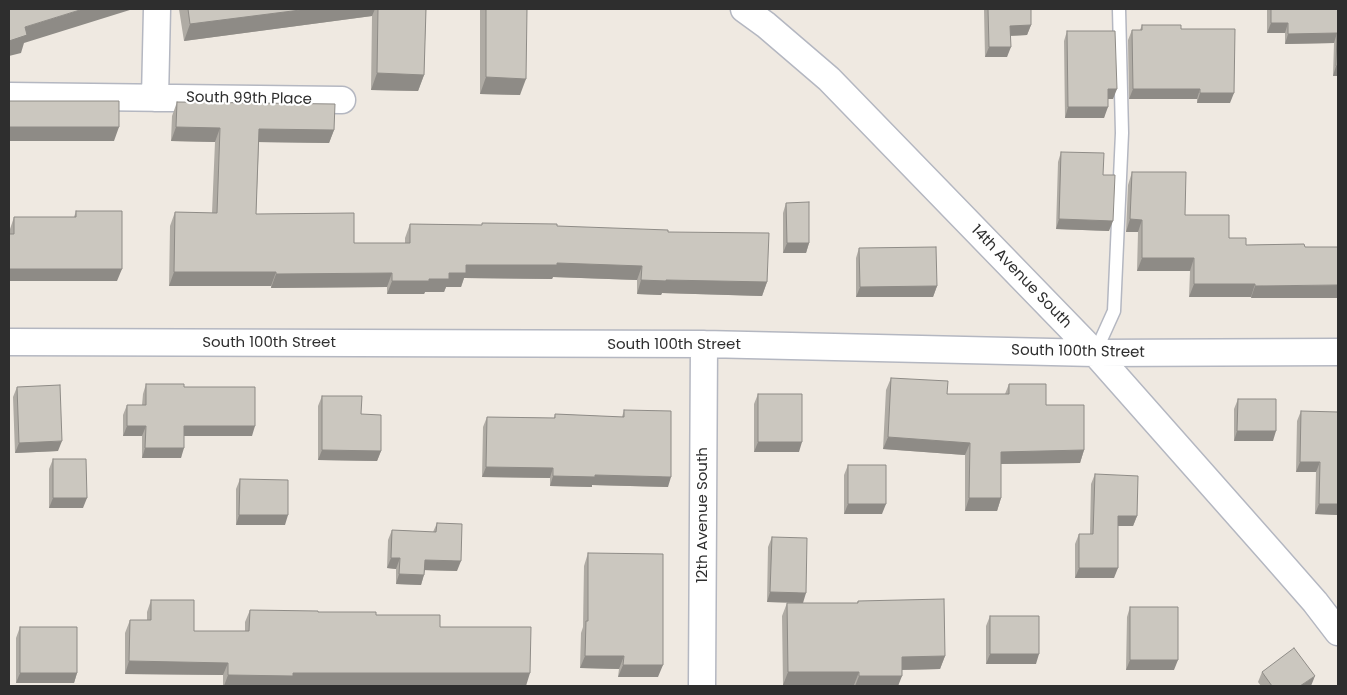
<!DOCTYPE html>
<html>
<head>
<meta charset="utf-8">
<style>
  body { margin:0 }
  #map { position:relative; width:1347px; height:695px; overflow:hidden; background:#efe9e1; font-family:Poppins,sans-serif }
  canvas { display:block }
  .frame { position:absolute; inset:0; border:10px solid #2e2e2e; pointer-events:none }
</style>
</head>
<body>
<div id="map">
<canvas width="1347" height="695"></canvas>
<div class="frame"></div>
</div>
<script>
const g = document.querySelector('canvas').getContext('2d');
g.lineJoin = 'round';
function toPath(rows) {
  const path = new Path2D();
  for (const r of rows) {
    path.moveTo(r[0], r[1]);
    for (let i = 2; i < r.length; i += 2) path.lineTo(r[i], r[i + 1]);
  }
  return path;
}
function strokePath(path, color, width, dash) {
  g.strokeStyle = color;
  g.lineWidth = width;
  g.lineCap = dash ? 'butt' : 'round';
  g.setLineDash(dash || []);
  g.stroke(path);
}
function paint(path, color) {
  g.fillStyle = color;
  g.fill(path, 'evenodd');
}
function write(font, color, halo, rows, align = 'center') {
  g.font = font + ' Poppins,sans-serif';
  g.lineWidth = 4.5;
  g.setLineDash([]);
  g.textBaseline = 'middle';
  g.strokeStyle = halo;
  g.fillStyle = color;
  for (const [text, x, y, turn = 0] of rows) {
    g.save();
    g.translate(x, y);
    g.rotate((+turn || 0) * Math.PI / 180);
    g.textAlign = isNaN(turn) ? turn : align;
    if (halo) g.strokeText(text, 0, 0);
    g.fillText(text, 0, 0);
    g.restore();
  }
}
const lane = toPath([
  [1095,353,1114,311,1122,133,1119,9]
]);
const street = toPath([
  [744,9,766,25,829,79,1095,353,1272,553,1315,602,1338,632],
  [9,96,342,100],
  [155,98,157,9],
  [9,342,704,344,1095,353,1338,352],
  [702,686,704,344]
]);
strokePath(lane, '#b4b7c1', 15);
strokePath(street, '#b4b7c1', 29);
strokePath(lane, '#fff', 12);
strokePath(street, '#fff', 26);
paint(toPath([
  [179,9,426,9,424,75,418,91,371,90,372,16,184,41],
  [480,9,527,9,520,95,480,94],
  [984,9,1031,9,1031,25,1027,35,1010,36,1007,57,985,57],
  [1267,9,1338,9,1338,76,1333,76,1334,43,1285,44,1285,33,1267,33],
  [1142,25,1181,29,1230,103,1197,103,1197,99,1129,99,1128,40,1132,30,1140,30],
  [1067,31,1113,99,1108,99,1104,118,1065,118,1064,41],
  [177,102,334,130,329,143,259,142,256,214,354,243,405,243,405,238,410,224,482,225,482,223,668,232,767,282,762,296,662,293,661,295,637,294,637,280,553,277,552,279,464,278,461,287,446,287,444,292,425,292,424,294,387,294,387,287,271,288,271,286,169,286,170,226,175,212,212,213,215,142,171,141,172,116],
  [1061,152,1103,175,1109,231,1056,229,1058,162],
  [1132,172,1185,215,1229,238,1246,245,1304,244,1251,298,1251,297,1189,297,1190,271,1137,271,1138,232,1126,232,1128,185],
  [786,203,809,243,806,253,783,253,783,213],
  [76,211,117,281,9,281,10,229,14,217,74,217],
  [859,248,937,286,933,297,856,297,856,258],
  [891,378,947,394,1005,394,1009,384,1046,405,1084,450,1080,463,1001,464,1001,498,997,511,965,511,965,455,883,449,886,390],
  [146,384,184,387,252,436,184,436,181,458,142,458,142,436,123,436,123,415,127,405,142,405,143,394],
  [17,387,58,451,15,453,13,397],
  [758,394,799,452,754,452,754,404],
  [322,396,361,414,381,451,377,461,318,460,318,406],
  [1238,399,1273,441,1234,441,1234,409],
  [624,410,668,487,592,485,592,487,550,486,550,478,482,477,483,427,487,417,554,418,555,414,622,417],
  [1301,411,1338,515,1315,514,1316,472,1296,472,1297,421],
  [53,459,83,508,49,508,49,469],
  [848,465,882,514,844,514,844,475],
  [1095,474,1137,516,1133,526,1118,526,1114,578,1075,578,1075,544,1079,534,1090,534,1091,484],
  [240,479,285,525,236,525,236,489],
  [437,523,457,571,425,570,421,585,396,584,396,569,387,568,388,540,392,530,433,532],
  [772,537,803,603,767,602,768,547],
  [588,553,658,677,618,677,619,669,580,668,581,633,583,627,584,566],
  [151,600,194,631,245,631,245,622,250,610,376,615,440,627,526,686,223,686,223,675,125,674,125,633,130,620,147,620,147,612],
  [858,601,945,656,940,669,902,670,898,686,783,685,782,616,787,603,857,603],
  [1130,607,1174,670,1126,670,1127,617],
  [990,616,1036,664,986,664,986,626],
  [20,627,77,673,74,683,16,683,16,638],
  [1262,672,1311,686,1261,686,1258,682]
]), '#afaba4');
paint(toPath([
  [83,9,133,9,24,43,21,53,9,56,9,41,25,27],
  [308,9,375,9,372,16,184,41,190,24],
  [1271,23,1288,23,1285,33,1267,33],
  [1031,25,1027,35,1006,36,1010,26],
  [1337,33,1334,43,1285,44,1288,34],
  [989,47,1011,47,1007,57,985,57],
  [1336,66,1338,66,1338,76,1333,76],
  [377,73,424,75,418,91,371,90],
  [486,77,526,79,520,95,480,94],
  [1108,89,1117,89,1113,99,1104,99],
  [1133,89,1200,89,1197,99,1129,99],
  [1200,93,1234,93,1230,103,1197,103],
  [1068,107,1108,107,1104,118,1065,118],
  [9,127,119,127,114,141,9,141],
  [176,127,220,128,215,142,171,141],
  [259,129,334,130,329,143,254,142],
  [1059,219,1113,221,1109,231,1056,229],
  [1130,219,1142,220,1138,232,1126,232],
  [787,243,809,243,806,253,783,253],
  [1142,258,1194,258,1190,271,1137,271],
  [557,263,642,266,637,280,553,277,552,279,464,278,461,287,446,287,444,292,425,292,424,294,387,294,392,281,429,279,449,273,466,265],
  [9,269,122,269,117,281,9,281],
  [174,272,276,272,271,286,169,286],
  [392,273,387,287,271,288,276,274],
  [641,280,666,280,767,282,762,296,662,293,661,295,637,294],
  [1194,284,1255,284,1251,297,1189,297],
  [1338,285,1338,298,1251,298,1255,286],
  [937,286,933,297,856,297,860,287],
  [127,426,146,426,142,436,123,436],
  [184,426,255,426,252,436,181,436],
  [1237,431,1276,431,1273,441,1234,441],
  [888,437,970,443,965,455,883,449],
  [62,441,58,451,15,453,19,443],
  [758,442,802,442,799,452,754,452],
  [145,448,184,448,181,458,142,458],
  [322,450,381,451,377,461,318,460],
  [1084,450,1080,463,997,464,1001,452],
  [1300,462,1320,462,1316,472,1296,472],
  [486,467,553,468,550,478,482,477],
  [595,475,671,477,668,487,592,485,592,487,550,486,553,476],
  [53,498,87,498,83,508,49,508],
  [969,498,1001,498,997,511,965,511],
  [848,504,886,504,882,514,844,514],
  [1319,504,1338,504,1338,515,1315,514],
  [239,515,288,515,285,525,236,525],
  [1118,516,1137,516,1133,526,1114,526],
  [391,558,400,558,396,569,387,568],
  [425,560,461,561,457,571,421,570],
  [1079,568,1118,568,1114,578,1075,578],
  [399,574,424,575,421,585,396,584],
  [770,592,806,593,803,603,767,602],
  [990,654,1039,654,1036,664,986,664],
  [585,656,624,656,619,669,580,668],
  [945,656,940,669,897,670,902,657],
  [1130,660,1178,660,1174,670,1126,670],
  [129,661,228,663,223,675,125,674],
  [623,665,663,665,658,677,618,677],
  [788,672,859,672,854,685,783,685],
  [20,673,77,673,74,683,16,683],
  [293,673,530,673,526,686,224,686,228,675],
  [859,676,902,676,898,686,855,686],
  [1315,676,1311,686,1300,686]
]), '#8e8b86');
const building = toPath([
  [9,9,83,9,25,27,27,35,9,41,9,9],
  [188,9,308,9,190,24,188,9],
  [378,9,426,9,424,75,377,73,378,9],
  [486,9,527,9,526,79,486,77,486,9],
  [988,9,1031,9,1031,25,1010,26,1011,47,989,47,988,9],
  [1271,9,1338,9,1338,66,1336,66,1337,33,1288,34,1288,23,1271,23,1271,9],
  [1142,25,1181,25,1181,29,1235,29,1234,93,1200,93,1200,89,1133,89,1132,30,1142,30,1142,25],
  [1067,31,1115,31,1117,89,1108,89,1108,107,1068,107,1067,31],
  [9,101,119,101,119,127,9,127,9,101],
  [177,102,335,104,334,130,259,129,256,214,354,213,354,243,410,243,410,224,482,225,482,223,557,224,557,226,668,230,668,232,769,233,767,282,666,280,666,281,641,280,642,266,557,263,557,265,466,265,466,273,449,273,449,279,429,279,429,281,392,281,392,273,276,274,276,272,174,272,175,212,217,213,220,128,176,127,177,102],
  [1061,152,1104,153,1103,175,1115,175,1113,221,1059,219,1061,152],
  [1132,172,1186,172,1185,215,1229,215,1229,238,1246,238,1246,245,1304,244,1305,247,1338,247,1338,285,1255,286,1255,284,1194,284,1194,258,1142,258,1142,220,1130,219,1132,172],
  [809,202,809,243,787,243,786,203,809,202],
  [76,211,122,211,122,269,9,269,9,234,14,234,14,217,76,217,76,211],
  [936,247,937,286,860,287,859,248,936,247],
  [891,378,948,381,947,394,1009,394,1009,384,1046,384,1046,405,1084,405,1084,450,1001,452,1001,498,969,498,970,443,888,437,891,378],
  [146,384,184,384,184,387,255,387,255,426,184,426,184,448,145,448,146,426,127,426,127,405,146,405,146,384],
  [60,385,62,441,19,443,17,387,60,385],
  [758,394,802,394,802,442,758,442,758,394],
  [322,396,362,396,361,414,381,415,381,451,322,450,322,396],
  [1238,399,1276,399,1276,431,1237,431,1238,399],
  [624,410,671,411,671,477,595,475,595,477,553,476,553,468,486,467,487,417,555,418,555,414,624,417,624,410],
  [1301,411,1338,412,1338,504,1319,504,1320,462,1300,462,1301,411],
  [53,459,86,459,87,498,53,498,53,459],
  [848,465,886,465,886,504,848,504,848,465],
  [1095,474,1138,476,1137,516,1118,516,1118,568,1079,568,1079,534,1093,534,1095,474],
  [240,479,288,480,288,515,239,515,240,479],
  [437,523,462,524,461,561,425,560,424,575,399,574,400,558,391,558,392,530,436,532,437,523],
  [772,537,807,538,806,593,770,592,772,537],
  [588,553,663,554,663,665,623,665,624,656,585,656,586,621,588,621,588,553],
  [944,599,945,656,902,657,902,676,859,676,859,672,788,672,787,603,858,603,858,601,944,599],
  [151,600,194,600,194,631,249,631,250,610,318,611,318,612,376,612,376,615,440,615,440,627,531,627,530,673,293,673,293,676,228,675,228,663,129,661,130,620,151,620,151,600],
  [1130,607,1178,607,1178,660,1130,660,1130,607],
  [990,616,1039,616,1039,654,990,654,990,616],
  [20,627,77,627,77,673,20,673,20,627],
  [1294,648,1315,676,1300,686,1272,686,1262,672,1294,648]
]);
paint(building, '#cbc7bf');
strokePath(building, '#8e8b86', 1);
write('15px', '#2e2e2e', '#fff', [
  ["South 99th Place",249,99,1],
  ["14th Avenue South",1021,277,46],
  ["South 100th Street",269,343],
  ["South 100th Street",674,345],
  ["South 100th Street",1078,352,1],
  ["12th Avenue South",703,515,-90]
]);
</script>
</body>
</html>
